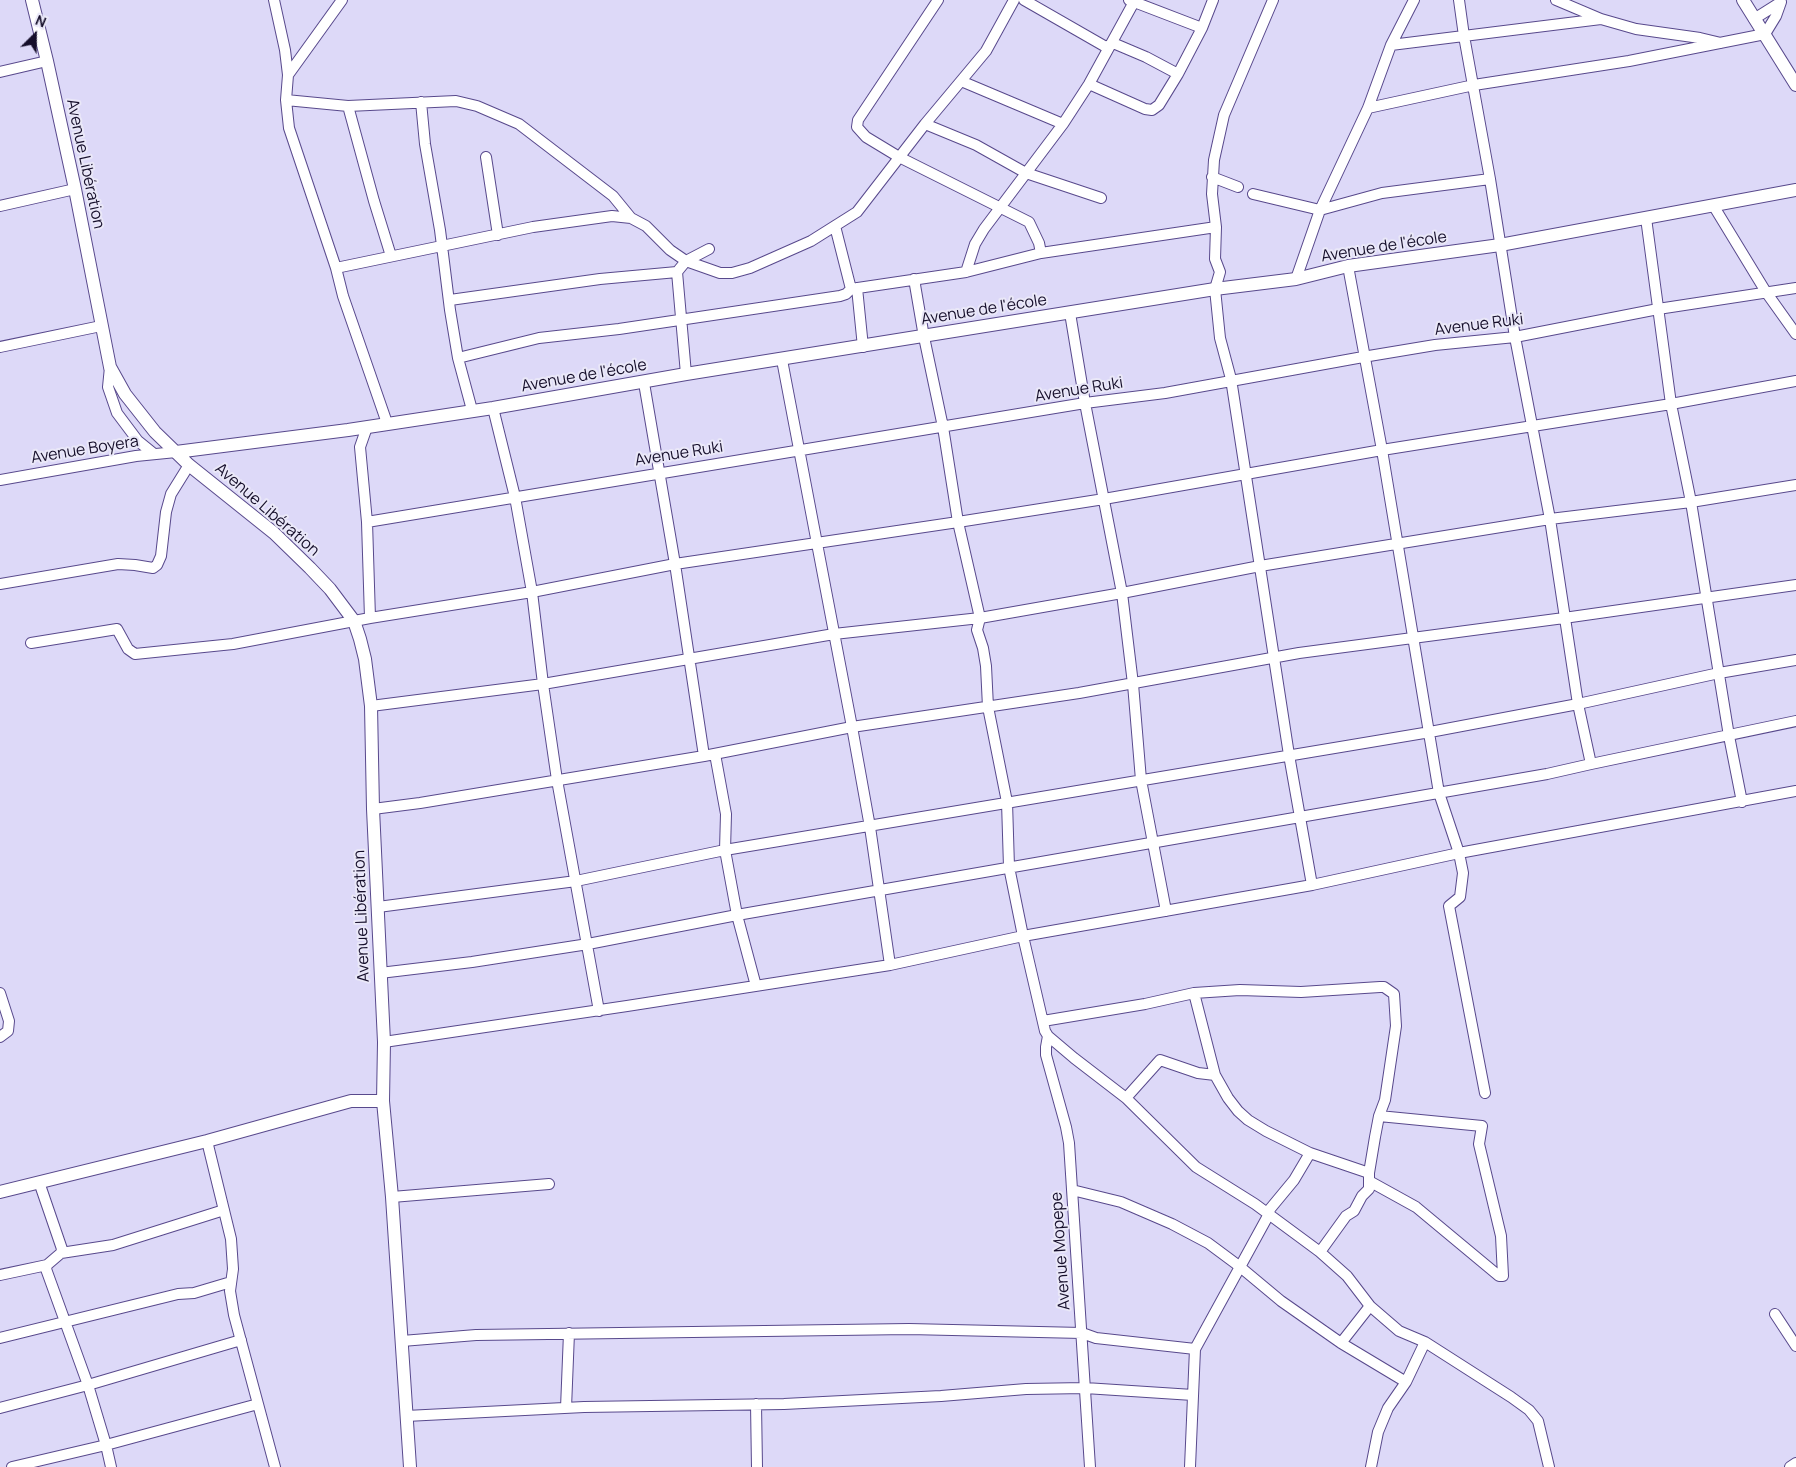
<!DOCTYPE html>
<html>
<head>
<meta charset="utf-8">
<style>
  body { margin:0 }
  #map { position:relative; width:1796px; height:1467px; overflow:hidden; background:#ddd9f8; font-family:Manrope,sans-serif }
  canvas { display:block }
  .north { position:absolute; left:10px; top:10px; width:50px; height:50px; -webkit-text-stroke:4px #eae8f8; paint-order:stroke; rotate:23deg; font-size:14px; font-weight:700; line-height:20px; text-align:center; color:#160f2b }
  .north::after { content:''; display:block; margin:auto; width:18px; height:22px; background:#160f2b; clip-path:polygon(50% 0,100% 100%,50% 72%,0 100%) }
</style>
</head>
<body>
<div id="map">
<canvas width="1796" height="1467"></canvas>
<div class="north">N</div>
</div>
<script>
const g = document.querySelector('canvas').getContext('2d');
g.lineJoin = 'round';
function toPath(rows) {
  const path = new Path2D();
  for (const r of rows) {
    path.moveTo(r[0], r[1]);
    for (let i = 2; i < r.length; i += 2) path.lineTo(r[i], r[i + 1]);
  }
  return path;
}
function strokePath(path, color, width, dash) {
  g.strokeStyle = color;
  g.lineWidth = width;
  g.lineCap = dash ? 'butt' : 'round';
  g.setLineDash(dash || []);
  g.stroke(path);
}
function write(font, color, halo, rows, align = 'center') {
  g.font = font + ' Manrope,sans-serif';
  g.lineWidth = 4;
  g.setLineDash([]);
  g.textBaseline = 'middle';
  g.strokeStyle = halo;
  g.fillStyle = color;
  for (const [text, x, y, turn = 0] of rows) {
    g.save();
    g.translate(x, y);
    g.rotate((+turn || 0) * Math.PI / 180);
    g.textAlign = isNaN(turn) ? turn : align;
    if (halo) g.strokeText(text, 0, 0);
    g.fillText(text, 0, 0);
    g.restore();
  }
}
const minor = toPath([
  [274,0,285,50,288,75,286,100,289,128,336,268,343,296,387,423],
  [1024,0,1106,47,1113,43,1146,57,1178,74],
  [1129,0,1202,28],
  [1273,0,1224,115,1214,160,1212,194,1216,227,1215,259,1220,272,1215,289,1220,338,1231,379,1289,755,1312,885],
  [1459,0,1464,36,1490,179,1515,337,1550,519,1578,704,1591,764],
  [1556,0,1601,19,1636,29,1700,38,1721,43],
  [1754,19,1781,2],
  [1391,45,1601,19],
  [0,72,47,61],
  [288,75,342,0],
  [961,81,1063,124],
  [1089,84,1145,109,1152,110,1159,105,1178,74,1202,28,1213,0],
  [286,100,348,106,456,101,477,106,519,124,613,196,631,218],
  [421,102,425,144,440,230,450,310,458,358,472,410],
  [348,106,374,201,391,256],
  [1368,108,1474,85,1629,61,1765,34,1776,16,1781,2],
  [925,124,976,145,1026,173,1101,198],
  [486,157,498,235],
  [1212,177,1238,187],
  [1253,194,1320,210,1382,193,1490,179],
  [1713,205,1766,292,1796,334],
  [0,206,75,189],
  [1646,218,1671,404,1691,502,1729,736,1742,802],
  [835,226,851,289,966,272,1041,253,1039,243,1029,222,899,157,866,137,857,127,858,120,938,0],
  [1041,253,1216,227],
  [1348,266,1382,450,1439,793,1459,853,1463,873,1460,897,1449,906,1485,1093],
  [336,268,533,227,612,216,631,218,646,226,670,250,686,261,720,273,732,273,750,268,811,241,857,212,925,124,986,51,1014,0],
  [966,272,975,244,984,229,1063,124,1089,84,1135,0],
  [914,279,924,337,943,427,958,522,980,618,977,630,983,648,986,666,988,707,1007,802,1009,867,1023,936,1045,1031,1048,1036,1074,1058,1126,1098,1196,1167,1255,1204,1320,1252,1347,1276,1370,1306,1399,1331,1425,1342,1511,1397,1529,1410,1538,1421,1549,1467],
  [1296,279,1320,210,1368,108,1391,45,1414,0],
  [857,288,863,347],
  [450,300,600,279,677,272],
  [1070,313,1085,403,1122,593,1133,684,1141,780,1166,911],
  [0,347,101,326],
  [458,358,539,338,619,329,840,296,846,294,851,289],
  [782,360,852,727,870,827,890,965],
  [110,367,108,387,117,413,138,441,154,454],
  [686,374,677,272,686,261,709,249],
  [644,383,675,564,704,756],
  [493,408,515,497,532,592,543,684,557,780,599,1011],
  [367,427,360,447,367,522,370,618],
  [0,480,136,456,176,452],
  [367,522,1085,403,1165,393,1363,357,1435,345,1515,337,1658,309,1796,288],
  [0,584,118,564,135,565,153,568,157,565,161,556,166,512,171,494,189,465],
  [31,643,117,629,128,649,135,654,233,644,370,618,532,592,675,564,958,522,1104,499,1382,450,1671,404,1796,381],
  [371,706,543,684,834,634,980,618,1122,593,1260,566,1550,519,1691,502,1796,485],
  [715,754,726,814,725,850,737,915,756,986],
  [373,809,420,803,704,756,852,727,1079,693,1299,653,1564,618,1796,585],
  [378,907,576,881,725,850,1430,732,1578,704,1719,673,1796,660],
  [380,973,472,962,588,944,737,915,1547,774,1591,764,1796,721],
  [0,993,9,1021,8,1031,0,1037],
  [1194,993,1215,1075,1228,1098,1238,1111,1248,1120,1266,1131,1310,1153,1369,1173],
  [1043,1021,1145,1004,1194,993,1240,990,1301,992,1380,987,1384,987,1394,994,1396,1026,1385,1100,1379,1116,1375,1137,1369,1173,1369,1189,1362,1196,1354,1211,1346,1216,1320,1252],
  [1048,1036,1046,1047,1046,1055,1066,1127,1069,1143,1090,1467],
  [384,1042,627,1006,890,965,1023,936,1312,885,1459,853,1796,791],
  [1126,1098,1160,1060,1198,1073,1215,1075],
  [207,1141,231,1239,233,1269,230,1291,234,1315,275,1467],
  [1369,1181,1416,1207,1499,1276,1503,1276,1501,1236,1479,1144,1482,1126,1379,1116],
  [39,1182,62,1249,61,1253,47,1265,46,1269,88,1385,106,1445,111,1467],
  [1072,1190,1121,1202,1172,1224,1208,1243,1239,1266,1281,1301,1341,1343,1406,1382],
  [392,1197,549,1184],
  [61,1253,113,1245,224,1210],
  [0,1275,47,1265],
  [1775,1314,1796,1346],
  [0,1338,178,1294,194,1293,231,1282],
  [402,1341,476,1335,909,1329,1082,1333,1096,1338,1195,1349,1269,1214,1270,1209,1294,1180,1310,1153],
  [1341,1343,1370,1306],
  [756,1404,757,1467],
  [0,1408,88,1385,241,1340],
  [566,1408,569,1333],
  [406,1416,584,1407,784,1404,941,1396,1026,1389,1085,1388,1193,1395],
  [12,1467,106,1445,258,1404],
  [1190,1467,1195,1349],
  [1371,1467,1378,1432,1388,1408,1406,1382,1425,1342],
  [1790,1467,1796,1463]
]);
const tertiary = toPath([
  [32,0,47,61,75,189,110,367,125,394,155,432,189,465,274,533,310,568,330,589,354,621,360,639,365,659,371,706,373,809,384,1042,383,1101,392,1197,410,1467],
  [1743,0,1796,85],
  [176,452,348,430,493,408,686,374,1215,289,1296,279,1348,266,1500,245,1796,190],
  [0,1192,207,1141,351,1101,383,1101]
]);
strokePath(minor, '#58498c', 12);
strokePath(tertiary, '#58498c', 14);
strokePath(minor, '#fff', 10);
strokePath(tertiary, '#fff', 12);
write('16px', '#160f2b', '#eae8f8', [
  ["Avenue Libération",85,164,78],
  ["Avenue de l'école",1384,247,-9],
  ["Avenue de l'école",984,310,-9],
  ["Avenue Ruki",1479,325,-7],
  ["Avenue de l'école",584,376,-10],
  ["Avenue Ruki",1079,390,-9],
  ["Avenue Boyera",85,450,-9],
  ["Avenue Ruki",679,454,-9],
  ["Avenue Libération",267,510,41],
  ["Avenue Libération",362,916,-92],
  ["Avenue Mopepe",1061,1251,-94]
]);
</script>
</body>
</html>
